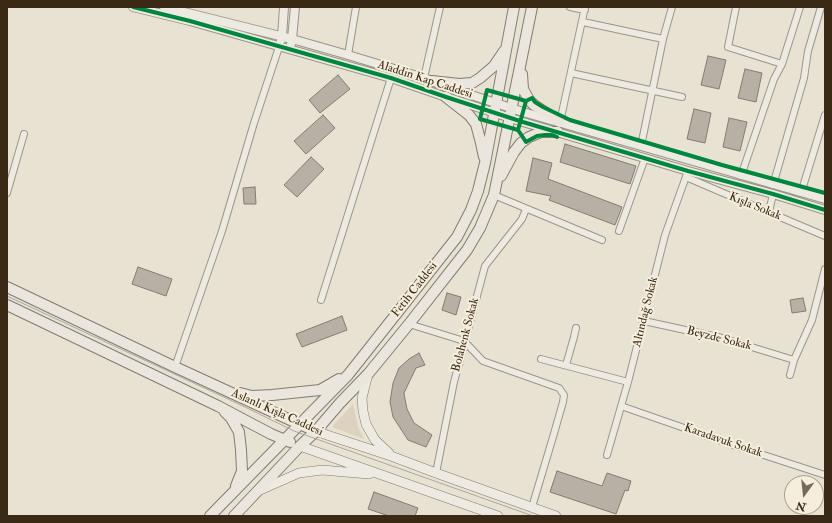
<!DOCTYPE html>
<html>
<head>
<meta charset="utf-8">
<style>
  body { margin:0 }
  #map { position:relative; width:832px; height:523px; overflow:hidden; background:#e8e2d3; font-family:"IM FELL Double Pica",serif }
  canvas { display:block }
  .frame { position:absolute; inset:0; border:8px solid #3a2914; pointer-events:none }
  .north { position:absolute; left:784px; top:475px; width:40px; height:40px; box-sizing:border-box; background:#f6eedd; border:1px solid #ab9f8d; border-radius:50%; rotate:195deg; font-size:11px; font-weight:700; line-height:16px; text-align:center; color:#3a2914 }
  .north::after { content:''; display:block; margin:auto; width:14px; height:18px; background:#776a57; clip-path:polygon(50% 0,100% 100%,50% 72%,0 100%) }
</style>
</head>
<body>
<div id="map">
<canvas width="832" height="523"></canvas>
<div class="frame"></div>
<div class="north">N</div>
</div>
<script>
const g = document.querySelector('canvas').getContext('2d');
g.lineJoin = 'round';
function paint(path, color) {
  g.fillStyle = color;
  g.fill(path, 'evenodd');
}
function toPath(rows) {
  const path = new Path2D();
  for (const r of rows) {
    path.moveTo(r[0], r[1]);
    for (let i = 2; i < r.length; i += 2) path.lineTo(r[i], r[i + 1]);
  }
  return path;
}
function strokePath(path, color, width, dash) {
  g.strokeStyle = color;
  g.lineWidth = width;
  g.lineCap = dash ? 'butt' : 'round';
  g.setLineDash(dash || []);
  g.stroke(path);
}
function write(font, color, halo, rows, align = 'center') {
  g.font = font + ' "IM FELL Double Pica",serif';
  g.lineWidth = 4;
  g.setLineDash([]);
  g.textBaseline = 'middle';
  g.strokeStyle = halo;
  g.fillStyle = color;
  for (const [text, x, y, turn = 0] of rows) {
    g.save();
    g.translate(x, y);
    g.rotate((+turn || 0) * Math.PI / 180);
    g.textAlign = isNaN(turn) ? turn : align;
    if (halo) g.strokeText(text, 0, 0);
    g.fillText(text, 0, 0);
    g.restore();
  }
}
paint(toPath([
  [353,404,358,427,364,439,332,427]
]), '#dcd2bd');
const building = toPath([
  [708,56,726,60,719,89,701,85,708,56],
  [745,69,762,73,756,102,738,98,745,69],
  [338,75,350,89,320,113,309,100,338,75],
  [694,109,711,113,705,143,687,139,694,109],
  [323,115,335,128,306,154,294,141,323,115],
  [729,118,747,122,740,151,723,147,729,118],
  [565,144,636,166,630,184,560,162,565,144],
  [311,157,324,169,297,197,284,185,311,157],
  [533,158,552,163,548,179,622,207,615,225,549,200,551,196,526,191,533,158],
  [255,187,256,204,244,204,243,188,255,187],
  [138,267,172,279,166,296,132,284,138,267],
  [447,293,461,297,456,315,442,310,447,293],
  [803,298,806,311,792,313,790,300,803,298],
  [342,316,347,330,302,347,296,334,342,316],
  [419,353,425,365,416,368,414,372,404,393,405,399,407,409,414,423,432,435,426,447,408,440,393,417,390,402,393,383,399,368,409,359,419,353],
  [557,471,602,486,607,473,631,481,628,491,625,490,616,514,550,492,557,471],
  [374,492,418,508,415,516,389,516,368,509,374,492]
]);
paint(building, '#b6b0a5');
strokePath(building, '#827c71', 1);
const minor = toPath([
  [570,7,585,10],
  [736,7,728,47,782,64],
  [583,22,663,39],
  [348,55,356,7],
  [571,73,682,97],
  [424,78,440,7],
  [560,122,585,7],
  [641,146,663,39,672,7],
  [741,176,774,79,782,64,800,7],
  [686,177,721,192,825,236],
  [773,185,804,78,808,51,821,7],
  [7,193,24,134],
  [801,193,825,115],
  [494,195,602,240],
  [769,212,773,194],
  [619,231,645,158],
  [321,300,391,78],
  [644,321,722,338,794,360],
  [409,324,464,341,483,361,559,388,564,395,563,402,553,437,532,507],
  [541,359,628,382],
  [566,365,574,337,576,328],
  [175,367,222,231,254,123,279,47],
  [790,375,794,360,812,320,825,269],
  [621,406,733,445,825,475],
  [607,455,628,382,665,235,688,171],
  [436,473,454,382,485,266,522,219,526,209]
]);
const tertiary = toPath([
  [133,7,190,21,391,78,446,97,523,122,688,171,773,194,825,210],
  [164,7,292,39,348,55,424,78,453,89,523,112,825,199],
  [281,40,282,37,284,7],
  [291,44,292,39,295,7]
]);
const secondary = toPath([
  [368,374,362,398,363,411,366,424,375,440,389,453],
  [316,431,330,436,391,456,436,473,556,516],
  [300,446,498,516],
  [258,491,299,473,322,470,369,474]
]);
const primary = toPath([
  [522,74,523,89,529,100,534,105,560,122],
  [432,81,459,84,472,83,480,78,494,66,504,51],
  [446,97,469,115,476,124,481,143,484,157],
  [501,176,514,152,521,143,529,137,541,132,558,132],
  [7,287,175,367,299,424,316,431],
  [7,305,218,406,271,434,290,442],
  [240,393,252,396,272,395,320,390,339,379],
  [225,412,231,418,239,432,241,450,242,471,236,486],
  [210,516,348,375,457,237,471,210,478,191,485,163,514,7],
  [234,516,300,446,316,431,340,403,368,374,409,324,467,250,480,228,494,195,532,7]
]);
strokePath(minor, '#9b958a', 8);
strokePath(tertiary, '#9b958a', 10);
strokePath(secondary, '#827c71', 10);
strokePath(primary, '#827c71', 12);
strokePath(minor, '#edeae2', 6);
strokePath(tertiary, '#edeae2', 8);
strokePath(secondary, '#edeae2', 9);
strokePath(primary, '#eae5dd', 10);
strokePath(toPath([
  [7,296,243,406,294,431,364,456,533,516]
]), '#aca7a0', 1);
strokePath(toPath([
  [133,7,190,21,391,78,446,97,523,122,688,171,773,194,825,210],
  [526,101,532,98,535,102,543,107,570,120,722,165,825,193],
  [518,130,526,101,487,90,480,119,518,130,526,142,537,136,545,135,552,135,557,137]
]), '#00873e', 4);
write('12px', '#3a2914', '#f6eedd', [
  ["Aladdin Kap Caddesi",425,80,18],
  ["Kışla Sokak",755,207,22],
  ["Fetih Caddesi",415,290,-52],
  ["Altındağ Sokak",646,312,-76],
  ["Bolahenk Sokak",466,335,-75],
  ["Beyzde Sokak",719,339,14],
  ["Aslanlı Kışla Caddesi",277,413,24],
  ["Karadavuk Sokak",723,441,19]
]);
</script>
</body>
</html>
